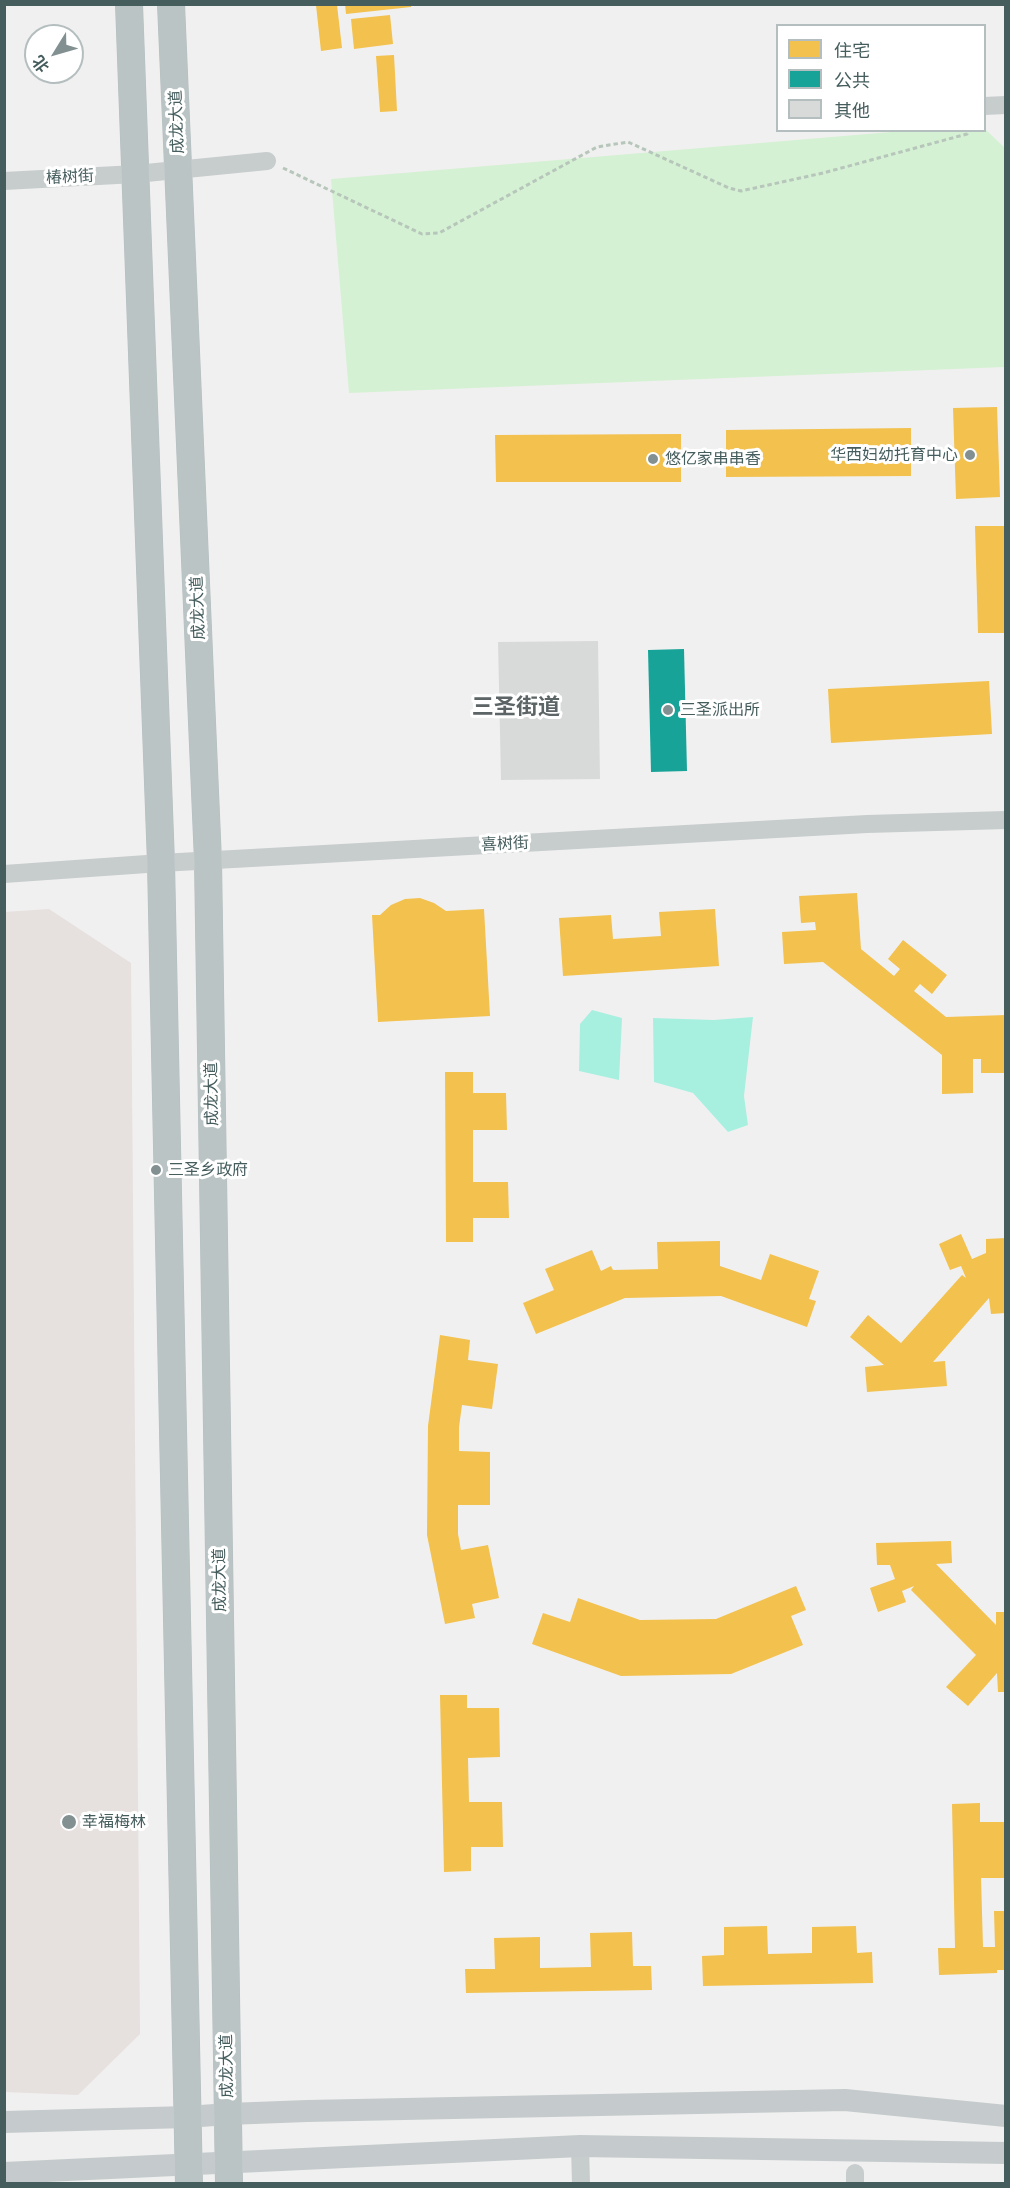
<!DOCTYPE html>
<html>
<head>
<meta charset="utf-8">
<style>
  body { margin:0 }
  #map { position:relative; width:1010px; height:2188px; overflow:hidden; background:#f1f0f0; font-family:Raleway,"Noto Sans SC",sans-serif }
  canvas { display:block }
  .frame { position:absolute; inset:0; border:6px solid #465d5e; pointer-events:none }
  .legend { position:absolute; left:776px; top:24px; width:210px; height:108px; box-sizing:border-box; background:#fff; border:2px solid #b5bebf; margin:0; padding:8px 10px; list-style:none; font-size:18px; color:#465d5e }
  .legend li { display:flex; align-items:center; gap:12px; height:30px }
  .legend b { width:30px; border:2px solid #b5bebf }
  .north { position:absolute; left:24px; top:24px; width:60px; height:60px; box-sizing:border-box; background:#fff; border:2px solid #b5bebf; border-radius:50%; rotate:233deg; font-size:16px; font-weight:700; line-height:24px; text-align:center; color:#465d5e }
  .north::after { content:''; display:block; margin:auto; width:21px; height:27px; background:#829091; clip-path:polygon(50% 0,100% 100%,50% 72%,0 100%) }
</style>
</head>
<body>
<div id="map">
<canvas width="1010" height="2188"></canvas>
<div class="frame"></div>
<ul class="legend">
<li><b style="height:16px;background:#f2c14e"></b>住宅</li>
<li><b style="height:16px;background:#17a398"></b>公共</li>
<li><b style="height:16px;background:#d8d9d9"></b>其他</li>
</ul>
<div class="north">北</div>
</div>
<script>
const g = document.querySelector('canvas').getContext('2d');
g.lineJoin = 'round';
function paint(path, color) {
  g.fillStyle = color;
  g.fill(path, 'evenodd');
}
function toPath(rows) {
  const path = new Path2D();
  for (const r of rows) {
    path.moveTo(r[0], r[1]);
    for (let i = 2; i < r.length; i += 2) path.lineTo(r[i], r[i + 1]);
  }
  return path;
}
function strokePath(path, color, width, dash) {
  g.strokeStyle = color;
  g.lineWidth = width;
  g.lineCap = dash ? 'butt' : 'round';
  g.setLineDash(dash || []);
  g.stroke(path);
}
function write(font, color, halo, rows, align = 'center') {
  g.font = font + ' Raleway,"Noto Sans SC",sans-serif';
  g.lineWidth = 6;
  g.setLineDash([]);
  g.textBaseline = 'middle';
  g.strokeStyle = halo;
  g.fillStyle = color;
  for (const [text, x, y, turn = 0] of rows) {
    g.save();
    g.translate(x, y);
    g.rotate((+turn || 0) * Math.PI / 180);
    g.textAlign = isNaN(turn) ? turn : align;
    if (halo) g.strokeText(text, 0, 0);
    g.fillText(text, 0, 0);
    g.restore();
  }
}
paint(toPath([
  [49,909,131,963,140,2034,78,2095,4,2092,4,912]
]), '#e6e0de');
paint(toPath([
  [985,129,1005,148,1005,367,349,393,331,179,903,131]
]), '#d5f1d3');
paint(toPath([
  [592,1010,622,1018,619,1080,579,1071,580,1024],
  [753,1017,744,1096,748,1125,728,1132,693,1093,654,1082,653,1018,714,1020]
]), '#a7f0e0');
paint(toPath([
  [345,4,411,4,411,7,346,14],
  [316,5,337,5,342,48,321,51],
  [390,15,393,44,354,49,351,19],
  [394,55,397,111,380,112,376,56],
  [997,407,1000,497,956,499,953,408],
  [911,428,911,476,726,477,726,430],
  [681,434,681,482,496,482,495,435],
  [975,526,1006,526,1006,633,978,633],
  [989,681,992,734,831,743,828,689],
  [857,893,861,949,894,976,900,969,888,959,903,940,947,975,932,994,920,984,914,991,946,1017,1006,1015,1006,1073,981,1073,981,1059,973,1059,973,1093,942,1094,942,1055,823,962,784,964,782,932,816,930,815,922,801,923,799,896],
  [420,898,434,903,446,911,484,909,490,1016,378,1022,372,915,380,915,391,905,405,899],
  [715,909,719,966,563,976,559,918,611,915,613,939,661,936,659,912],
  [445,1072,473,1072,473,1093,506,1093,507,1130,473,1130,473,1182,508,1182,509,1218,473,1218,473,1242,446,1242],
  [961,1234,972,1259,986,1253,986,1239,1006,1238,1006,1313,991,1314,989,1298,933,1362,945,1361,947,1386,867,1392,865,1367,884,1365,850,1337,868,1315,901,1343,962,1275,966,1278,961,1266,950,1270,939,1244],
  [720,1241,720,1266,761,1280,770,1254,819,1271,809,1299,816,1301,807,1327,721,1296,625,1298,536,1334,523,1303,554,1290,545,1269,592,1250,601,1271,611,1266,613,1270,658,1269,657,1242],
  [440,1335,470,1340,468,1360,498,1364,492,1409,462,1405,459,1427,459,1451,490,1452,490,1505,458,1505,458,1534,461,1550,488,1545,499,1598,472,1604,475,1618,445,1624,427,1535,428,1426],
  [951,1541,952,1563,936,1564,996,1625,996,1612,1006,1612,1006,1692,998,1692,997,1673,968,1706,946,1687,976,1655,911,1590,914,1586,902,1591,906,1602,878,1612,870,1588,895,1579,890,1565,877,1565,876,1543],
  [796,1586,806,1610,791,1616,803,1645,731,1674,621,1676,532,1644,543,1613,570,1622,578,1598,640,1620,716,1619],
  [440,1695,467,1695,467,1708,499,1708,500,1757,468,1758,469,1802,502,1802,503,1847,471,1847,471,1871,444,1872],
  [980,1803,980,1822,1006,1822,1006,1878,981,1878,983,1947,995,1947,994,1911,1006,1911,1006,1970,997,1970,997,1973,939,1975,938,1948,955,1948,952,1804],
  [767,1926,768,1954,812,1953,812,1927,856,1926,857,1953,872,1952,873,1983,703,1986,702,1956,724,1955,724,1927],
  [632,1932,633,1966,651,1966,652,1990,466,1993,465,1969,495,1969,494,1938,540,1937,540,1968,591,1967,590,1933]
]), '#f2c14e');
paint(toPath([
  [684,649,687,771,651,772,648,650]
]), '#17a398');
paint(toPath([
  [598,641,600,779,501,780,498,642]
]), '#d8d9d9');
const highway = toPath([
  [129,4,161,863,189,2184],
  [171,4,208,861,229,2184]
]);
strokePath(highway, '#b5bfc0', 28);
strokePath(toPath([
  [283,168,422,234,439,233,597,147,628,142,729,188,741,191,823,173,967,134,969,130]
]), '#b7c6bb', 3, [4.5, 3]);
strokePath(toPath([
  [984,106,1006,105],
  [4,181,136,174,267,161],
  [4,874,161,863,867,824,1006,820],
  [580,2146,581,2184],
  [855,2173,855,2184]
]), '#c7cccd', 18);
strokePath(toPath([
  [4,2122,187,2117,228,2114,307,2111,845,2100,1006,2116],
  [4,2173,580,2146,1006,2153]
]), '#c5cbcc', 22);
strokePath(highway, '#bac4c5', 27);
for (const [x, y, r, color] of [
  [970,455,6,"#829091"],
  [653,459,6,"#829091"],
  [668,710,6,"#829091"],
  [156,1170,6,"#829091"],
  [69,1822,8,"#829091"]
]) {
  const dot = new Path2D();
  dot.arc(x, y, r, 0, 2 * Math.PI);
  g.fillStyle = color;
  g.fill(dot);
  strokePath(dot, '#fff', 2);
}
write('16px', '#465d5e', '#fff', [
  ["成龙大道",177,122,-92],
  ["椿树街",70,177,-3],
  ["成龙大道",198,608,-92],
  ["喜树街",505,844,-3],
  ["成龙大道",212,1094,-91],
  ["成龙大道",220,1580,-91],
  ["成龙大道",227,2066,-91]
]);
write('16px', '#465d5e', '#fff', [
  ["华西妇幼托育中心",958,455,"right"],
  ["悠亿家串串香",665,459],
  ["三圣派出所",680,710],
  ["三圣乡政府",168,1170],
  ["幸福梅林",82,1822]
], 'left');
write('bold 22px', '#5c6465', '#fff', [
  ["三圣街道",516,707]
]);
</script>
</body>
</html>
